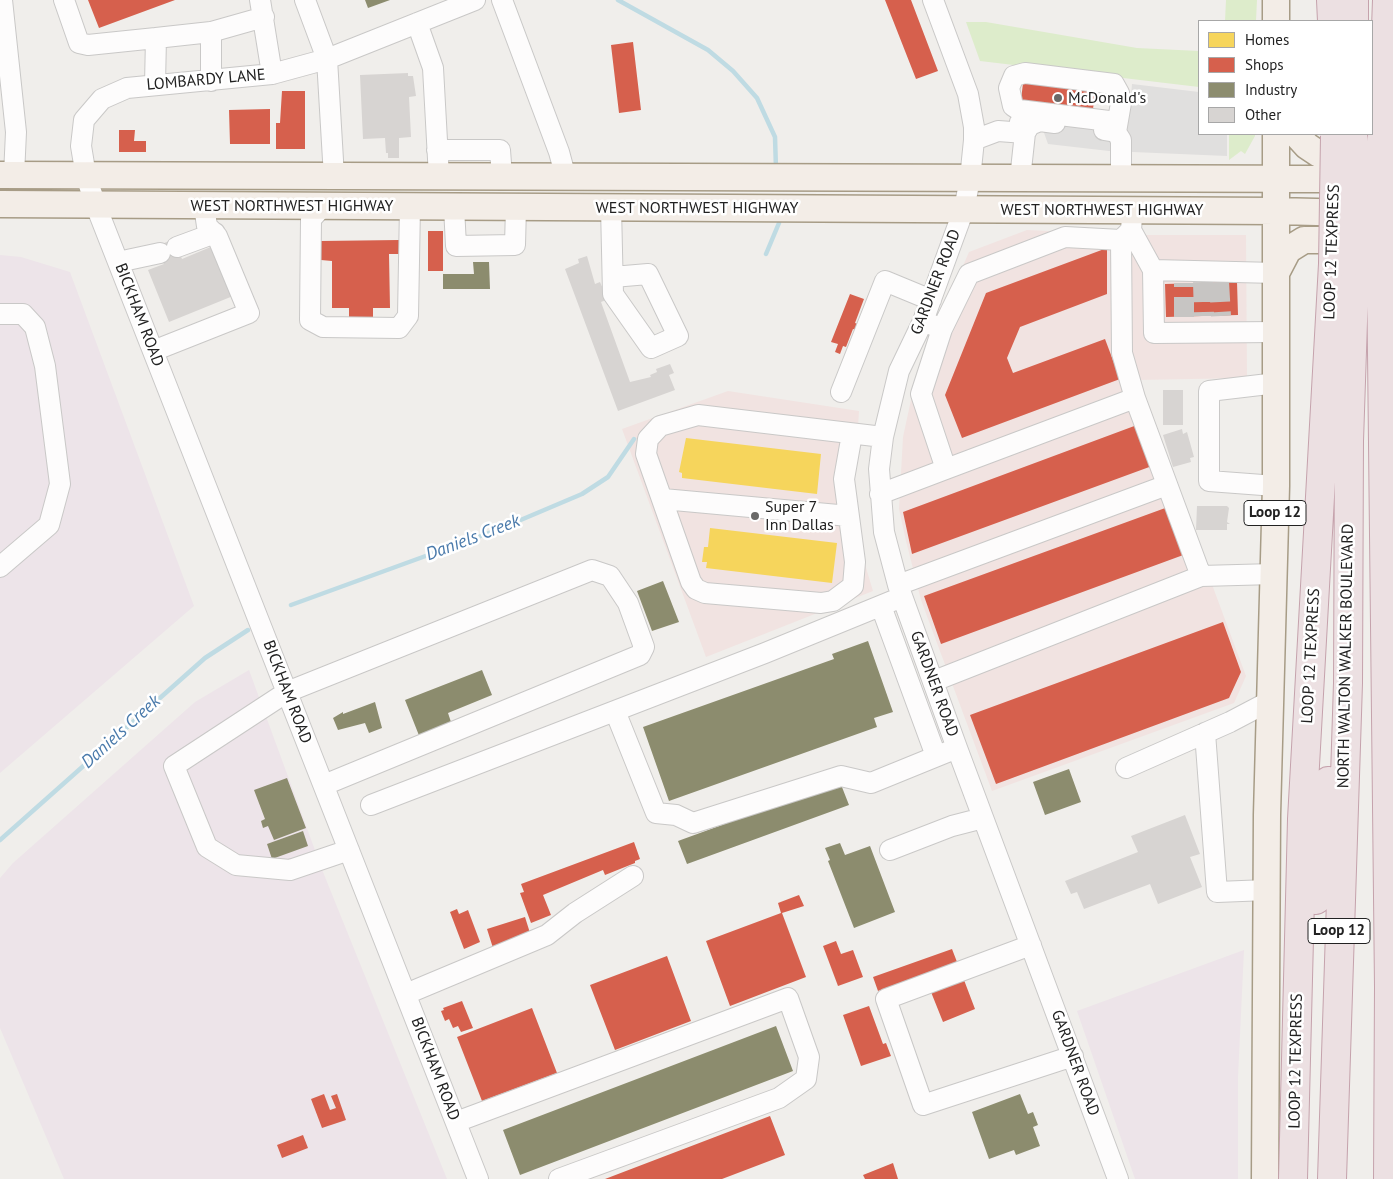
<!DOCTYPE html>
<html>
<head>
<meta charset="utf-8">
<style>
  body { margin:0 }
  #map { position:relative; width:1393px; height:1179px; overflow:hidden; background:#f0eeeb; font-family:"PT Sans",sans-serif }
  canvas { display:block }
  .legend { position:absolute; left:1198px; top:20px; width:175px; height:115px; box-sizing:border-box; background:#fff; border:1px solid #a7a7a7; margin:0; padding:6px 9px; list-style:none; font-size:15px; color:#222 }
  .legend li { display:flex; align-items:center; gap:10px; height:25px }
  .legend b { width:25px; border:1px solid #a7a7a7 }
</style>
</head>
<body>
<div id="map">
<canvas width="1393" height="1179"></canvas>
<ul class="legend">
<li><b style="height:14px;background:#f6d55c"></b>Homes</li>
<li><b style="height:14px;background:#d6604d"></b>Shops</li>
<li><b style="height:14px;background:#8c8c6e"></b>Industry</li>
<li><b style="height:14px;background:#d7d4d2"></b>Other</li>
</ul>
</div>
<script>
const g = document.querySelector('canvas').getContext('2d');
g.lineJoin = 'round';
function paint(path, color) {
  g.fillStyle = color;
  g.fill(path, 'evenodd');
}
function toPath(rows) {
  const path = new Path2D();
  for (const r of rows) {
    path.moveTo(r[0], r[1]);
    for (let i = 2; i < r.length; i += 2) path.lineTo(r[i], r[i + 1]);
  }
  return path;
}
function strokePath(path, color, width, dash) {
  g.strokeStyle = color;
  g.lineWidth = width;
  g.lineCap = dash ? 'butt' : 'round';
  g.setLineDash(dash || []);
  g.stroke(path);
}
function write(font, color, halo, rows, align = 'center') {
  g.font = font + ' "PT Sans",sans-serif';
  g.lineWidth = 5;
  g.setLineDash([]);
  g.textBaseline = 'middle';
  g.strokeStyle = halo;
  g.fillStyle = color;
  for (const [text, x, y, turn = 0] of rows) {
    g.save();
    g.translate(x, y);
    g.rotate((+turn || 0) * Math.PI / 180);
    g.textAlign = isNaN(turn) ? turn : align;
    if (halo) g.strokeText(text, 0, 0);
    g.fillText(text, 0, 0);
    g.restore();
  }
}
paint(toPath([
  [1027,230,1132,235,1246,235,1247,378,1136,380,1246,676,1234,703,992,791,921,600,906,541,899,509,903,437,917,372,969,252],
  [728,391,859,411,854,491,858,541,873,591,706,657,622,429]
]), '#f1e3e1');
paint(toPath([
  [0,255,21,257,70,272,194,606,0,773],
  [249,670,323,872,447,1179,64,1179,0,1028,0,878,13,863,195,702],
  [1244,950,1238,1077,1238,1179,1135,1179,1077,1011]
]), '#ede4e9');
paint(toPath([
  [1226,0,1257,0,1256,21,1225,21],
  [966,22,986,22,1137,48,1199,51,1199,87,980,61],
  [1229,134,1255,134,1255,136,1245,154,1241,151,1229,160]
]), '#ddeccb');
paint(toPath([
  [1132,84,1199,92,1199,134,1227,134,1227,156,1109,151,1048,144,1038,116,1110,126,1114,95,1131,96]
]), '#e0dfde');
paint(toPath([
  [686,438,821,454,817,494,682,478,682,473,679,472],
  [710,528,837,543,832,583,706,568,707,562,702,562,704,547,708,547]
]), '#f6d55c');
paint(toPath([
  [88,0,175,0,99,28],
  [885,0,911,0,938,71,916,79],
  [633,42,641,110,619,113,611,45],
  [1024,75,1096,85,1092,117,1020,108],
  [282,91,305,91,305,149,276,149,276,123,280,123],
  [270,109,270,144,230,144,229,110],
  [119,130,135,130,134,141,146,141,146,152,119,152],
  [428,231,443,231,443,271,428,271],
  [399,240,399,254,389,254,390,308,373,308,373,317,349,317,349,308,332,308,332,261,321,260,321,241],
  [1107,248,1107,294,1020,327,1007,358,1013,373,1105,339,1120,379,962,438,945,395,986,293],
  [1237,282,1238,315,1166,317,1165,284],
  [850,294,864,299,855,323,858,324,856,330,853,329,846,347,843,346,840,354,835,352,838,344,831,342],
  [1137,425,1152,466,912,554,903,512],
  [1168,507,1186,554,941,644,924,596],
  [1223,622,1241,672,1229,698,996,784,970,715],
  [634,842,640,859,635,861,635,863,605,875,603,870,543,895,551,915,531,923,520,893,524,892,521,884],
  [799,895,804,906,782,913,806,977,730,1006,706,941,781,913,778,903],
  [457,909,459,914,468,910,480,942,464,949,450,912],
  [525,917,530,933,493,948,487,929],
  [836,941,841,954,853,950,863,977,838,986,823,946],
  [952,949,957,962,878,991,873,977],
  [667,956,691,1021,615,1050,590,985],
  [964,980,975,1009,943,1022,931,992],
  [462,1001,473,1028,461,1032,458,1026,453,1028,449,1019,445,1021,441,1011,444,1010,443,1008],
  [869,1006,883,1044,886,1043,891,1056,861,1066,843,1015],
  [532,1008,557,1073,482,1101,457,1037],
  [324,1094,330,1110,336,1108,331,1096,337,1094,346,1120,322,1128,311,1099],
  [770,1116,785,1155,722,1179,605,1179],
  [303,1135,308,1148,282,1158,277,1145],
  [893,1163,898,1179,865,1179,863,1175]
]), '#d6604d');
paint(toPath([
  [365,0,390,0,368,8],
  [473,262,489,262,490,289,443,289,443,274,474,274],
  [663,581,679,622,652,631,637,591],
  [868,641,893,712,874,718,877,727,669,801,643,727,834,659,832,654],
  [482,670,492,695,448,713,452,725,420,738,405,700],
  [375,702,382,728,369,733,365,723,338,730,333,718,343,712,343,714],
  [1069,769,1081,802,1045,815,1033,782],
  [287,778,306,828,274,840,268,826,263,828,261,821,265,819,254,790],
  [840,782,849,805,687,864,678,841],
  [303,831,308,846,272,859,267,844],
  [840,843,845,855,870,846,895,912,854,928,828,861,830,860,825,848],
  [776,1026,793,1071,520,1175,503,1130],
  [1020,1094,1028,1114,1033,1112,1038,1125,1033,1127,1040,1146,1016,1155,1014,1150,989,1159,972,1112]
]), '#8c8c6e');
strokePath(toPath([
  [618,0,708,50,733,71,757,98,775,137,776,169],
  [766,254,779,223,779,216],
  [291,605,497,530,582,494,608,477,634,439],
  [0,840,205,658,248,630]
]), '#bfdbe3', 4.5);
paint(toPath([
  [408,73,408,76,413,76,416,96,409,97,411,137,399,138,399,158,388,158,388,153,386,153,385,138,363,139,360,75],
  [174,239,182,259,213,246,233,296,169,322,148,270,164,264,157,246],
  [587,256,595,284,600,282,606,296,606,300,601,302,630,382,651,377,650,375,657,372,656,369,670,364,674,373,669,375,675,390,618,411,565,269,579,263,578,259],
  [1163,390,1183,390,1183,425,1163,425],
  [1182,429,1183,434,1187,432,1194,457,1190,458,1191,462,1173,467,1163,435],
  [1197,506,1227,506,1229,508,1227,522,1230,524,1227,524,1227,530,1196,530],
  [1185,815,1200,854,1190,857,1202,887,1158,904,1150,884,1084,909,1077,892,1071,894,1065,881,1138,852,1131,836]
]), '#d7d4d2');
strokePath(toPath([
  [1203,282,1204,316],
  [1219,282,1221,316],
  [1184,317,1184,283]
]), '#c7c5c3', 20, [20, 10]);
const minor = toPath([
  [2,0,16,132,14,175],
  [64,0,79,43,88,45,156,38],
  [260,0,272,74],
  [305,0,327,59,334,177],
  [475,0,327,59,272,74,127,88,102,99,84,120,81,146,86,176,96,206,478,1179],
  [502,0,559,152,566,178],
  [933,0,968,94,974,127,974,140,970,179,964,209,923,321,899,371,883,437,879,469,884,532,898,585,957,748,1118,1179],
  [417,23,433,68,439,177],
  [211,32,211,81],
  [155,84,156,38,211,32,264,17],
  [1104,130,1116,132,1121,140,1121,179],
  [1116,132,1121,103,1119,93,1114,84,1025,73,1014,76,1009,88,1013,106,1019,110,1117,122],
  [974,140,998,131,1025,133,1020,122],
  [437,150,500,150,502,177],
  [1020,179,1025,133,1030,125,1040,121,1055,123],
  [323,206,311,219,310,320,323,327,399,328,408,316,410,206],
  [454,207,456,246,515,245,516,207],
  [611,207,613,294,651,348,678,336,648,274,613,277],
  [1132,217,1131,230,1153,270],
  [1121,240,1122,353,1135,398],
  [177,247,215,233],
  [118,262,160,253],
  [1276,273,1153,270,1154,333,1276,332],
  [0,314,23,314,35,327,45,366,60,484,49,525,0,567],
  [923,321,942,329,969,274,1065,237,1121,240,1131,230],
  [153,351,249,313,217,236,207,226,204,206],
  [841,392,885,281,931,300],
  [852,434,844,479,855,562,853,586,833,601,821,603,705,593,696,589,691,582,646,454,648,439,660,426,698,415,883,437],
  [946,469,1135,398,1201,576,1274,574],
  [1276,486,1209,481,1209,391,1277,383],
  [880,494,946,469,921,394,942,329],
  [663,499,849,516],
  [898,585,1167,485],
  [881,606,936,756],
  [934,681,1201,576],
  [615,711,656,813,676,815,693,823,841,776,871,783,957,748],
  [1205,733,1217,892,1267,890],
  [1126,768,1230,722,1270,701],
  [324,785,640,655,644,647,628,603,610,576,592,570,287,692,174,766,207,847,236,865,290,870,349,850],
  [371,805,765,653,902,597],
  [890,850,952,826,983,818],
  [1031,945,886,999,923,1105,1073,1056],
  [406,994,547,935,575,913,633,876],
  [456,1122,788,998,809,1057,806,1079,779,1098,559,1179]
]);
const major = toPath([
  [1276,0,1276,21],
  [1296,134,1307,146,1319,154,1355,153],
  [0,175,1357,179],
  [0,204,1276,211,1357,213],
  [1276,273,1288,250,1304,240,1355,240],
  [1265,1179,1267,815,1276,486,1276,134]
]);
const highway = toPath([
  [1331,0,1332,21],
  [1354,0,1354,21],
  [1382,139,1387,0],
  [1381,263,1389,987,1388,1179],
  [1316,900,1328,781],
  [1293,1179,1302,819,1333,264],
  [1332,1179,1348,683,1349,441,1355,261]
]);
strokePath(minor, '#c9c8c7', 22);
strokePath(major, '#a79c86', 29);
strokePath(highway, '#c5a2ac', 30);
strokePath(minor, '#fdfcfc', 20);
strokePath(major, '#f3ede7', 26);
strokePath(highway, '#ece0e2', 28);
const highwayBridge = toPath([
  [1354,141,1355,261],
  [1381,263,1382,139],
  [1333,264,1335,136]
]);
strokePath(highwayBridge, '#c5a2ac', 30, []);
strokePath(highwayBridge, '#ece0e2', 28);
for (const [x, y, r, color] of [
  [1058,98,5,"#6a6968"],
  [755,516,5,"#6a6968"]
]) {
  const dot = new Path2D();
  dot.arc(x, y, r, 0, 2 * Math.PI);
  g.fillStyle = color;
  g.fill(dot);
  strokePath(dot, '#fff', 2);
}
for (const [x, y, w] of [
  [1275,513,62],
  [1339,931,62]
]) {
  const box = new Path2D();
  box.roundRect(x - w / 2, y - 12.5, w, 25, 4);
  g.fillStyle = '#fff';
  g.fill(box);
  strokePath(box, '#222', 1);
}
write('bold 15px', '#222', null, [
  ["Loop 12",1275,513],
  ["Loop 12",1339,931]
]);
write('16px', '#222', '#fff', [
  ["LOMBARDY LANE",206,80,-5],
  ["WEST NORTHWEST HIGHWAY",292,206],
  ["WEST NORTHWEST HIGHWAY",697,208],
  ["WEST NORTHWEST HIGHWAY",1102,210],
  ["LOOP 12 TEXPRESS",1332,252,-88],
  ["GARDNER ROAD",936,282,-69],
  ["BICKHAM ROAD",139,315,69],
  ["LOOP 12 TEXPRESS",1311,656,-87],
  ["NORTH WALTON WALKER BOULEVARD",1346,656,-89],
  ["GARDNER ROAD",934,684,70],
  ["BICKHAM ROAD",287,692,69],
  ["LOOP 12 TEXPRESS",1296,1061,-89],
  ["GARDNER ROAD",1075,1063,70],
  ["BICKHAM ROAD",435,1069,69]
]);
write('16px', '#222', '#fff', [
  ["McDonald's",1068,98],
  ["Super 7",765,507],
  ["Inn Dallas",765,525]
], 'left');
write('italic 18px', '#4a7aab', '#fff', [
  ["Daniels Creek",473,538,-21],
  ["Daniels Creek",121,732,-42]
]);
</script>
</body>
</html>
